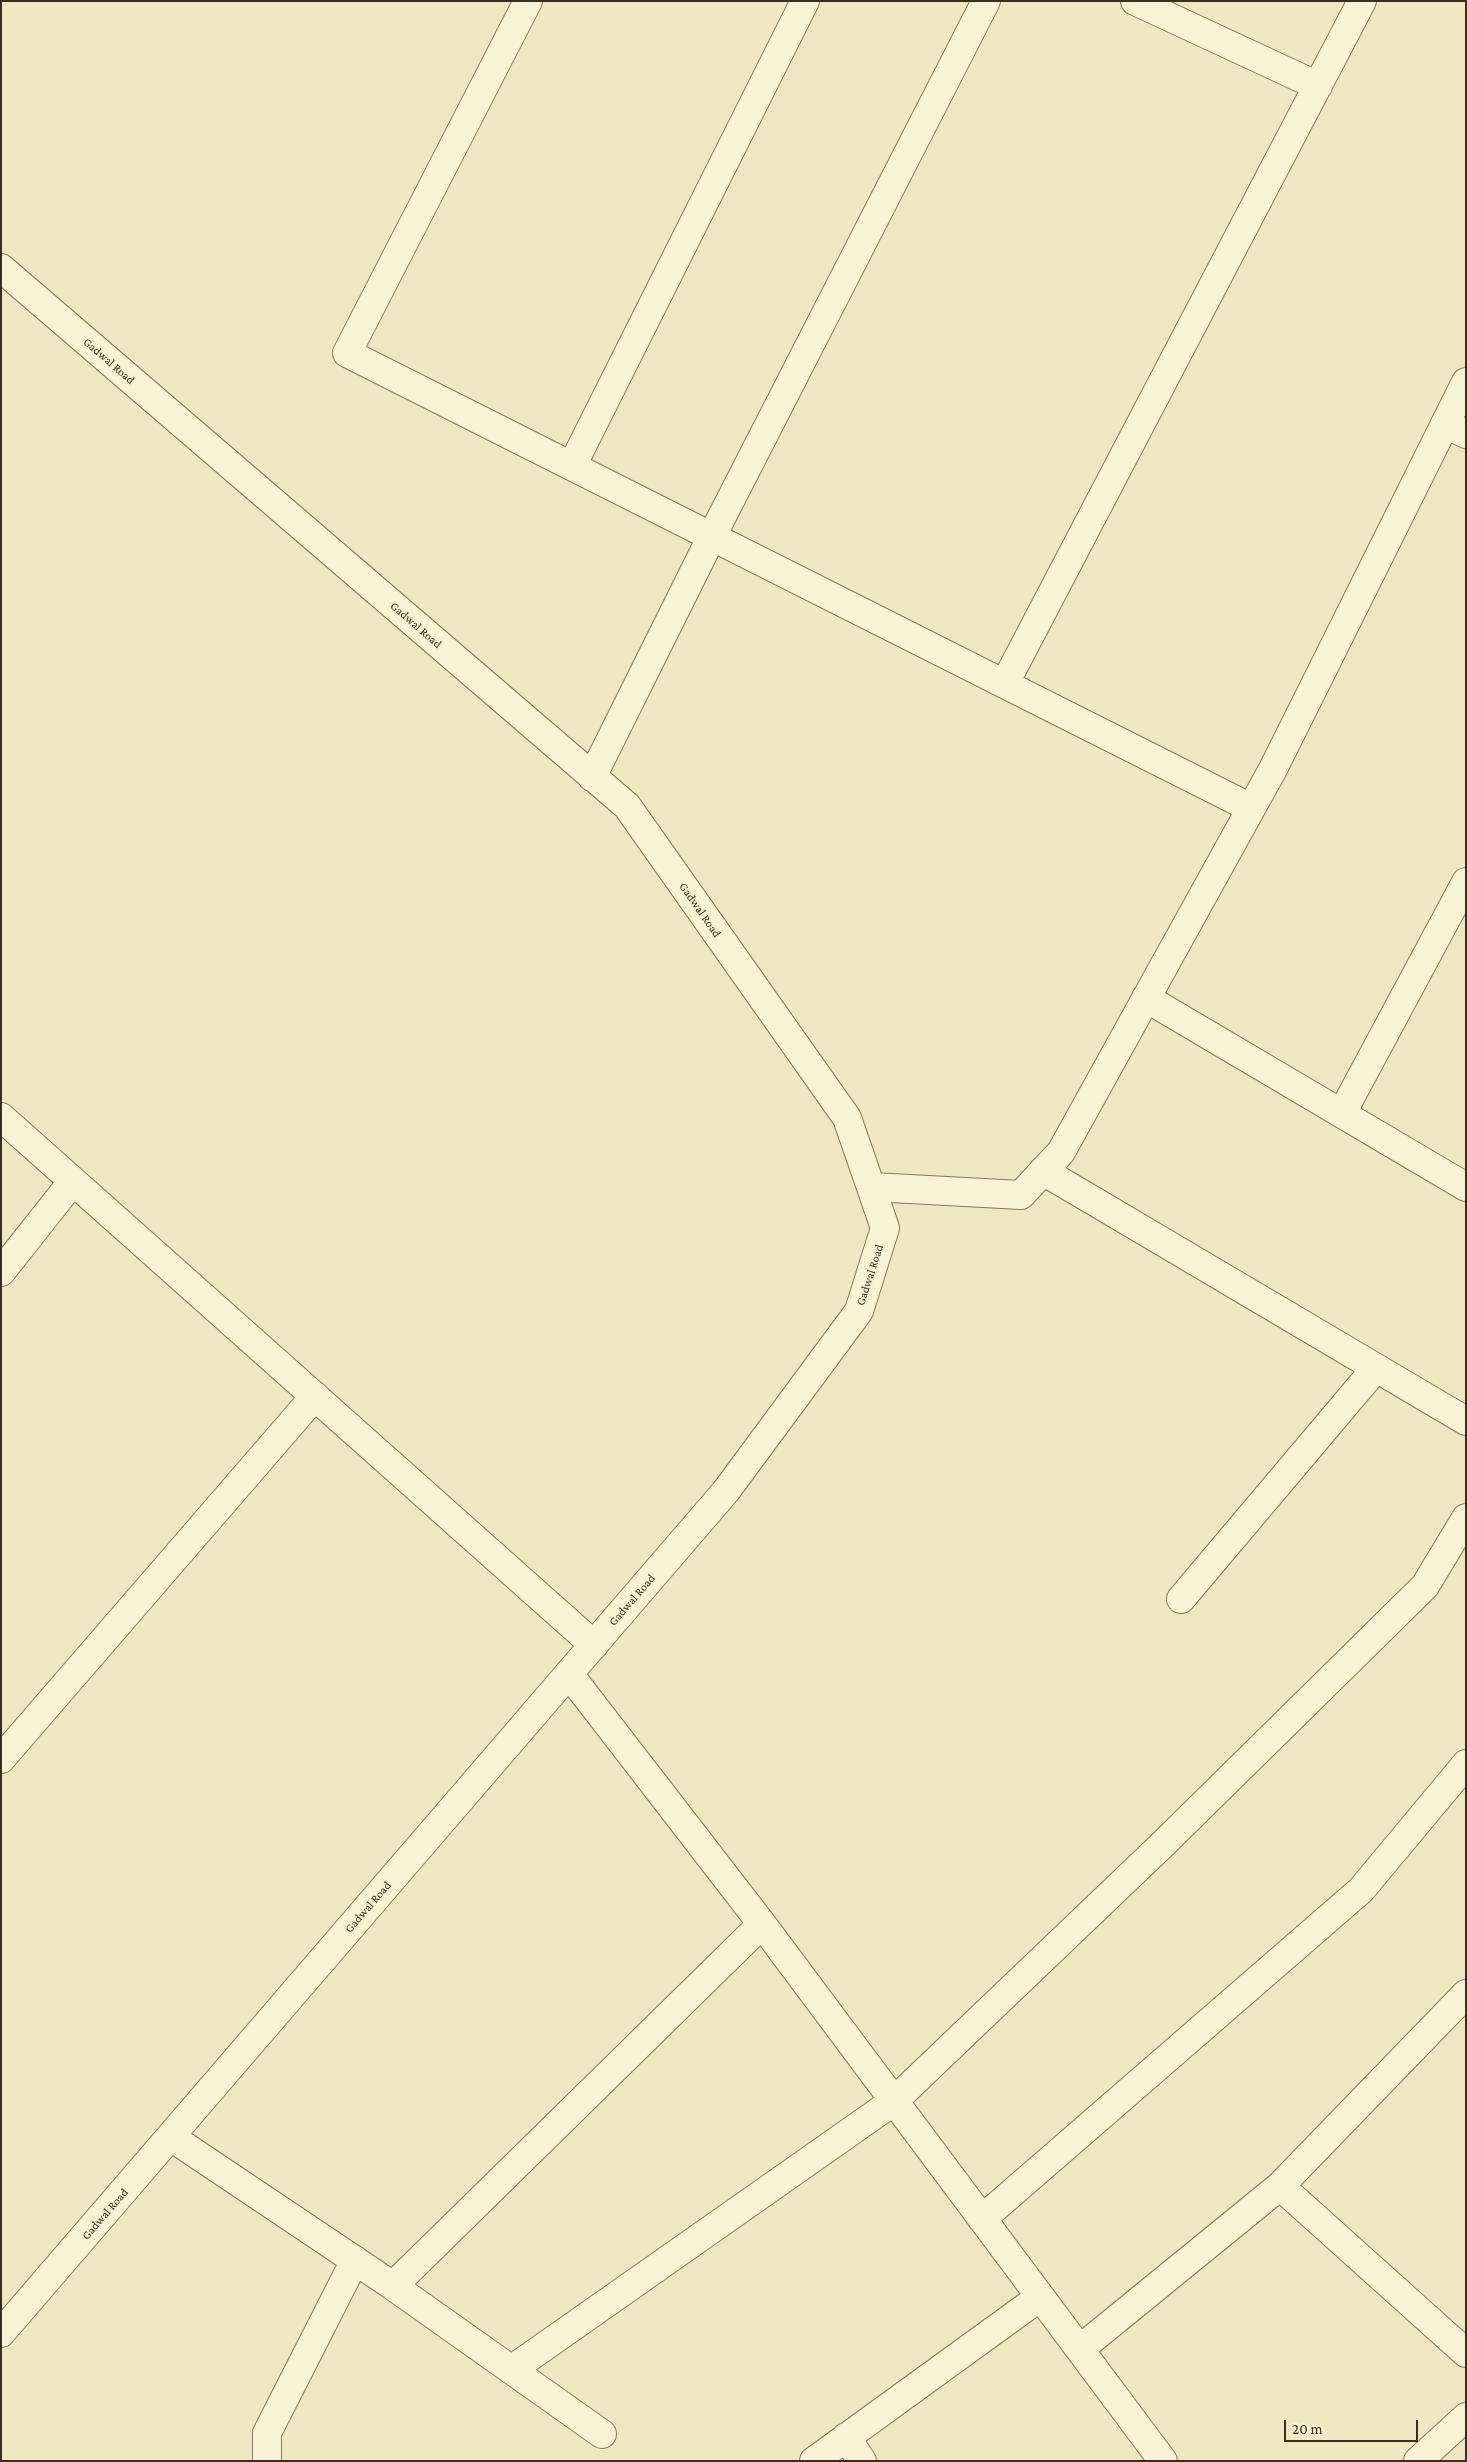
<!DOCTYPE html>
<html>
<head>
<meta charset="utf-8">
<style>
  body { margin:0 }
  #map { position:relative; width:1467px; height:2462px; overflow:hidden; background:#efe7c2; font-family:"Crimson Pro",serif }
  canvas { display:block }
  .frame { position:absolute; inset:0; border:2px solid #392e1e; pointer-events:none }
  .scale { position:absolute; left:1284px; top:2420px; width:134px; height:22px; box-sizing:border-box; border:2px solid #392e1e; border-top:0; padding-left:6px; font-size:15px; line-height:18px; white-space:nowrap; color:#392e1e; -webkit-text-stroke:4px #f6f0d2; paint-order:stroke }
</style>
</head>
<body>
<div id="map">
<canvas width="1467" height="2462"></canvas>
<div class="frame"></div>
<div class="scale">20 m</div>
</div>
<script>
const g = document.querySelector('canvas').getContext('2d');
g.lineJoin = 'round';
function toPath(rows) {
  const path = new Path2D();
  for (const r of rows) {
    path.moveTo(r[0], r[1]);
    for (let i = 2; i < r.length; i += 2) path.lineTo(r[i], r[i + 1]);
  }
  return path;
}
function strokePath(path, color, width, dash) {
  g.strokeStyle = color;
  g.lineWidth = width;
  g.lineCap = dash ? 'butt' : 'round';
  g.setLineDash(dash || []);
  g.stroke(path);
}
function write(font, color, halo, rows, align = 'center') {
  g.font = font + ' "Crimson Pro",serif';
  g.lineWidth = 4;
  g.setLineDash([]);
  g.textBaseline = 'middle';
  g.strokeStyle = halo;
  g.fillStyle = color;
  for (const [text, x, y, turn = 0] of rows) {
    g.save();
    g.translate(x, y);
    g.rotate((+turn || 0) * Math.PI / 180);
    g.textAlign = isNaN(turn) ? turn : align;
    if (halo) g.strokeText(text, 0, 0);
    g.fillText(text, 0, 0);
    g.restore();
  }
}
const minor = toPath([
  [528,1,347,353,1251,808],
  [1135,1,1318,86],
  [1445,424,1466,434],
  [572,466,805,1],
  [1005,683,1362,1],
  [592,777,712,536,986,1],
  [1146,998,1466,1187],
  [1342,1113,1466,882],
  [1,1117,594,1645],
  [1043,1171,1466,1421],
  [1,1272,73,1181],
  [1181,1599,1376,1368],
  [569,1674,762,1924,1163,2461],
  [1,1759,315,1396],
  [171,2137,393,2286,762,1924],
  [1280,2186,1466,2353],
  [982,2219,1361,1890,1466,1764],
  [393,2286,602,2434],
  [1080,2349,1280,2186,1466,1994],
  [511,2370,894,2101,1162,1845,1425,1586,1466,1518],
  [846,2437,862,2461],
  [267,2461,267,2433,355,2260],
  [814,2461,1040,2297],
  [1418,2461,1466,2417]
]);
const tertiary = toPath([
  [1,268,627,806,847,1118,885,1228,859,1311,726,1491,1,2333],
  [872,1187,1021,1195,1061,1152,1273,769,1466,382]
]);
strokePath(minor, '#897859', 30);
strokePath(tertiary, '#897859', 30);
strokePath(minor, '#f9f3d6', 28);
strokePath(tertiary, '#f9f3d6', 28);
write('12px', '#392e1e', '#f6f0d2', [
  ["Gadwal Road",109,361,41],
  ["Gadwal Road",416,625,41],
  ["Gadwal Road",700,910,55],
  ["Gadwal Road",870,1275,-72],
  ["Gadwal Road",632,1600,-49],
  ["Gadwal Road",368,1907,-49],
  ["Gadwal Road",105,2214,-49]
]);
</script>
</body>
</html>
